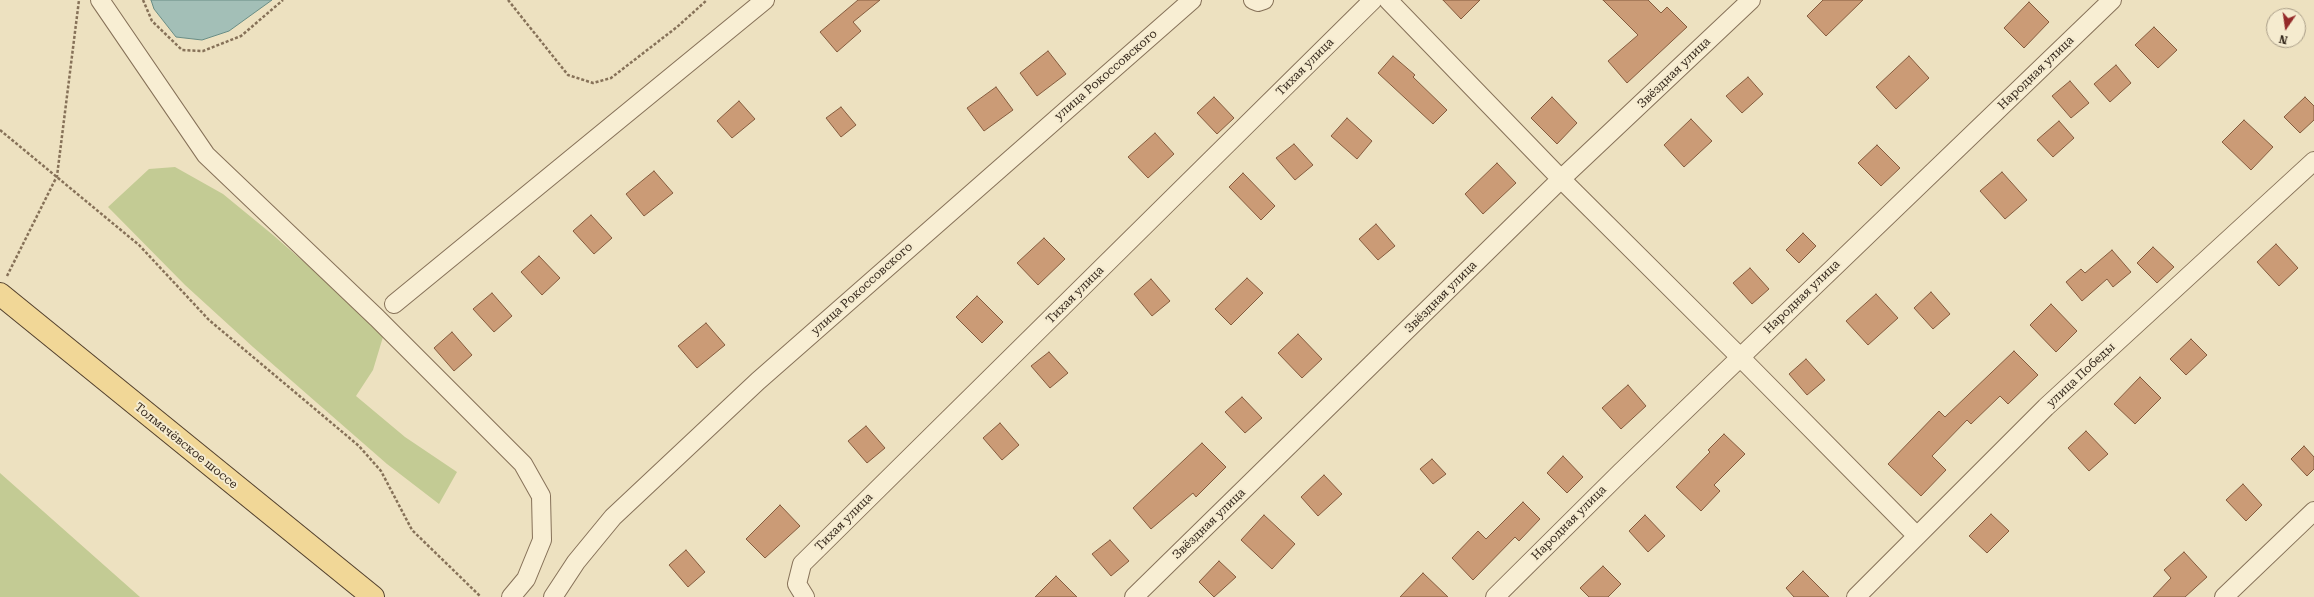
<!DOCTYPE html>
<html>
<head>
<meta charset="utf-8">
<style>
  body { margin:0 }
  #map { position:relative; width:2314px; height:597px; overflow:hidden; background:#ede1c0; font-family:"Roboto Serif",serif }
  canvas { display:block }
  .north { position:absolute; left:2266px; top:8px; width:40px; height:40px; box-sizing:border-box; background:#f5ebcf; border:1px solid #a99d88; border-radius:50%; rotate:193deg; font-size:11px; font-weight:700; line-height:16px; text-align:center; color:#36291d }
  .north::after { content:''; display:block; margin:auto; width:14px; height:18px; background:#942a29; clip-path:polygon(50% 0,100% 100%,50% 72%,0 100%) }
</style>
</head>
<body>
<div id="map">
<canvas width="2314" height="597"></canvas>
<div class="north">N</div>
</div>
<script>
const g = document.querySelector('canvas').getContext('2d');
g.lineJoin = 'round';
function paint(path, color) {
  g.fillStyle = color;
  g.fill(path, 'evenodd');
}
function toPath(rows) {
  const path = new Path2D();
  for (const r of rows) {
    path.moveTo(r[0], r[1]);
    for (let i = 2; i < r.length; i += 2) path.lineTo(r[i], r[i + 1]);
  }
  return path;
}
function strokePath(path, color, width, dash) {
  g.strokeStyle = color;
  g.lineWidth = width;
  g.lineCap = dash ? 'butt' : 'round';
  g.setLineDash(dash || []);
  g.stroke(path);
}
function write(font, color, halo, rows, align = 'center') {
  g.font = font + ' "Roboto Serif",serif';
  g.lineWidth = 4;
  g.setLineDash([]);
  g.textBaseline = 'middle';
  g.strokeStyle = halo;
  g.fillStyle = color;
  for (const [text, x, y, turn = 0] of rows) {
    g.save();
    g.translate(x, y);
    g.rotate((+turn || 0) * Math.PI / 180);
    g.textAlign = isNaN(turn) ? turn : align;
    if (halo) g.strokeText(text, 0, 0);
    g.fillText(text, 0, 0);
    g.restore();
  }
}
paint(toPath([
  [175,167,223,194,273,235,328,283,383,337,373,370,356,396,405,437,457,472,439,504,387,464,253,347,185,285,108,207,149,169],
  [0,473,140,597,0,597]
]), '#c3cb94');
const water = toPath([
  [151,0,272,0,229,31,202,40,176,37,154,9,151,0]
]);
paint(water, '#a3bfb7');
strokePath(water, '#6a8d85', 1);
const building = toPath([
  [858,0,880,0,853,22,861,31,837,52,820,32,858,0],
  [1443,0,1480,0,1461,19,1443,0],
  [1603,0,1648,0,1661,13,1667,7,1687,27,1627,83,1608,61,1638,35,1603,0],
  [1823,0,1863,0,1826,36,1807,16,1823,0],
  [2029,2,2049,22,2024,48,2004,28,2029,2],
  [2154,27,2177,50,2158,68,2135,45,2154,27],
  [1048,51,1066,74,1037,96,1020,73,1048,51],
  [1393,56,1415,75,1413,77,1447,110,1433,124,1378,73,1393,56],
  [1909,56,1929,78,1896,109,1876,87,1909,56],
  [2116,65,2131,83,2110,102,2094,84,2116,65],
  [1748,77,1763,94,1742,113,1726,96,1748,77],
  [2070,81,2089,103,2071,118,2052,96,2070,81],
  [996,87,1013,110,984,131,967,108,996,87],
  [1214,97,1234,118,1217,134,1197,113,1214,97],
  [1552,97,1577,123,1557,144,1531,118,1552,97],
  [2305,97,2314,106,2314,120,2300,133,2284,117,2305,97],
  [739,101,755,119,732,138,717,121,739,101],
  [841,107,856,125,841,137,826,118,841,107],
  [1347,118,1372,141,1357,159,1331,136,1347,118],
  [1691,119,1712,141,1684,167,1664,145,1691,119],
  [2244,120,2273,147,2251,170,2222,142,2244,120],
  [2059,121,2074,138,2053,157,2037,140,2059,121],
  [1155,133,1174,154,1148,178,1128,157,1155,133],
  [1294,144,1313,165,1295,180,1276,158,1294,144],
  [1877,145,1900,168,1881,186,1858,163,1877,145],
  [1497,163,1516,183,1483,214,1465,194,1497,163],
  [654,171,673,193,644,216,626,194,654,171],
  [2002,172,2027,200,2005,219,1980,191,2002,172],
  [1243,173,1275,206,1261,220,1229,187,1243,173],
  [591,215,612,238,594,254,573,231,591,215],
  [1376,224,1395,246,1378,260,1359,239,1376,224],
  [1803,233,1816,246,1799,263,1786,250,1803,233],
  [1044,238,1065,259,1038,285,1017,263,1044,238],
  [2276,244,2298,268,2279,286,2257,262,2276,244],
  [2153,247,2174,267,2157,283,2137,263,2153,247],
  [2112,250,2131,272,2113,287,2107,279,2082,301,2066,282,2081,269,2085,273,2112,250],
  [539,256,560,278,542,295,521,272,539,256],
  [1750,268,1769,289,1752,304,1733,283,1750,268],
  [1247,278,1263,293,1231,325,1215,309,1247,278],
  [1151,279,1170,301,1152,316,1134,294,1151,279],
  [1931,292,1950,314,1933,329,1914,308,1931,292],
  [492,293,512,316,494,332,473,309,492,293],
  [1876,294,1898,318,1868,345,1846,321,1876,294],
  [977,296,1003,322,982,343,956,317,977,296],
  [2051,304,2077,331,2056,352,2030,325,2051,304],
  [706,323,725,345,697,368,678,346,706,323],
  [452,332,472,355,454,371,434,348,452,332],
  [1298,334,1322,359,1302,378,1278,353,1298,334],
  [2191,339,2207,355,2186,375,2170,359,2191,339],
  [2014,351,2038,375,2008,404,2000,396,1971,424,1967,420,1932,456,1946,470,1921,496,1888,464,1939,411,1945,417,2014,351],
  [1049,352,1068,373,1050,388,1031,366,1049,352],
  [1806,359,1825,380,1807,395,1789,374,1806,359],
  [2140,377,2161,398,2135,424,2114,404,2140,377],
  [1628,385,1646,406,1621,429,1602,408,1628,385],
  [1242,397,1262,418,1245,433,1225,412,1242,397],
  [1000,423,1019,445,1002,460,983,438,1000,423],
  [866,426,885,448,867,463,848,441,866,426],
  [2086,431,2108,454,2089,471,2068,448,2086,431],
  [1724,434,1745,454,1714,485,1720,491,1701,511,1676,487,1710,452,1708,450,1724,434],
  [1202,443,1226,467,1196,497,1193,493,1151,529,1133,508,1202,443],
  [2304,446,2314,457,2314,469,2307,476,2291,459,2304,446],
  [1563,456,1583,477,1567,493,1547,473,1563,456],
  [1432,459,1446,474,1433,484,1420,469,1432,459],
  [1324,475,1342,494,1318,516,1301,497,1324,475],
  [2243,484,2262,505,2246,521,2226,500,2243,484],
  [1523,502,1540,519,1519,541,1515,537,1473,580,1452,558,1478,531,1486,539,1523,502],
  [780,505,800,526,765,558,746,539,780,505],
  [1991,514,2009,531,1987,553,1969,536,1991,514],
  [1264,515,1295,544,1272,569,1241,540,1264,515],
  [1645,515,1665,536,1648,552,1629,531,1645,515],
  [1110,540,1129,561,1111,576,1092,554,1110,540],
  [686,550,705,572,688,587,669,565,686,550],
  [2184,552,2207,577,2185,597,2153,597,2171,578,2164,570,2184,552],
  [1219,561,1236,577,1214,597,1199,582,1219,561],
  [1603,566,1621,584,1608,597,1589,597,1580,588,1603,566],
  [1803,571,1829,597,1794,597,1786,588,1803,571],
  [1423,573,1448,597,1400,597,1423,573],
  [1056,576,1077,597,1035,597,1056,576]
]);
paint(building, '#cb9b76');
strokePath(building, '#855c3e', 1);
const minor = toPath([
  [100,0,206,155,377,318,523,464,541,496,542,540,526,579,511,597],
  [1253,0,1258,2,1264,0],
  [1388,0,1561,179,1740,357,1917,536],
  [394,304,765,0],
  [553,597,576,562,613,517,758,381,1192,0],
  [805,597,797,584,802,564,1373,0],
  [1134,597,1561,179,1751,0],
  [1495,597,1621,472,2112,0],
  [1856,597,2046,407,2314,161],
  [2224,597,2314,511]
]);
const major = toPath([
  [0,294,373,597]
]);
strokePath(minor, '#867158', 20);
strokePath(major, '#53402d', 24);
strokePath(toPath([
  [143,0,152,21,182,50,203,51,241,36,283,0],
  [508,0,568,75,593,83,611,78,677,27,707,0],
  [0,130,139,245,209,320,359,446,381,471,412,530,481,597],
  [7,276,57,176,79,0]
]), '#867158', 2.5, [3, 2]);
strokePath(minor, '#f8eed3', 18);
strokePath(major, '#f1d797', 22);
write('12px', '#36291d', '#f5ebcf', [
  ["Тихая улица",1305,67,-45],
  ["Звёздная улица",1674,73,-44],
  ["Народная улица",2036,73,-44],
  ["улица Рокоссовского",1106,75,-41],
  ["улица Рокоссовского",862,289,-42],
  ["Тихая улица",1075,295,-45],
  ["Звёздная улица",1441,297,-45],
  ["Народная улица",1802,297,-44],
  ["улица Победы",2081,375,-43],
  ["Толмачёвское шоссе",186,446,39],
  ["Тихая улица",844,522,-45],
  ["Народная улица",1569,523,-45],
  ["Звёздная улица",1209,524,-44]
]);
</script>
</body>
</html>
